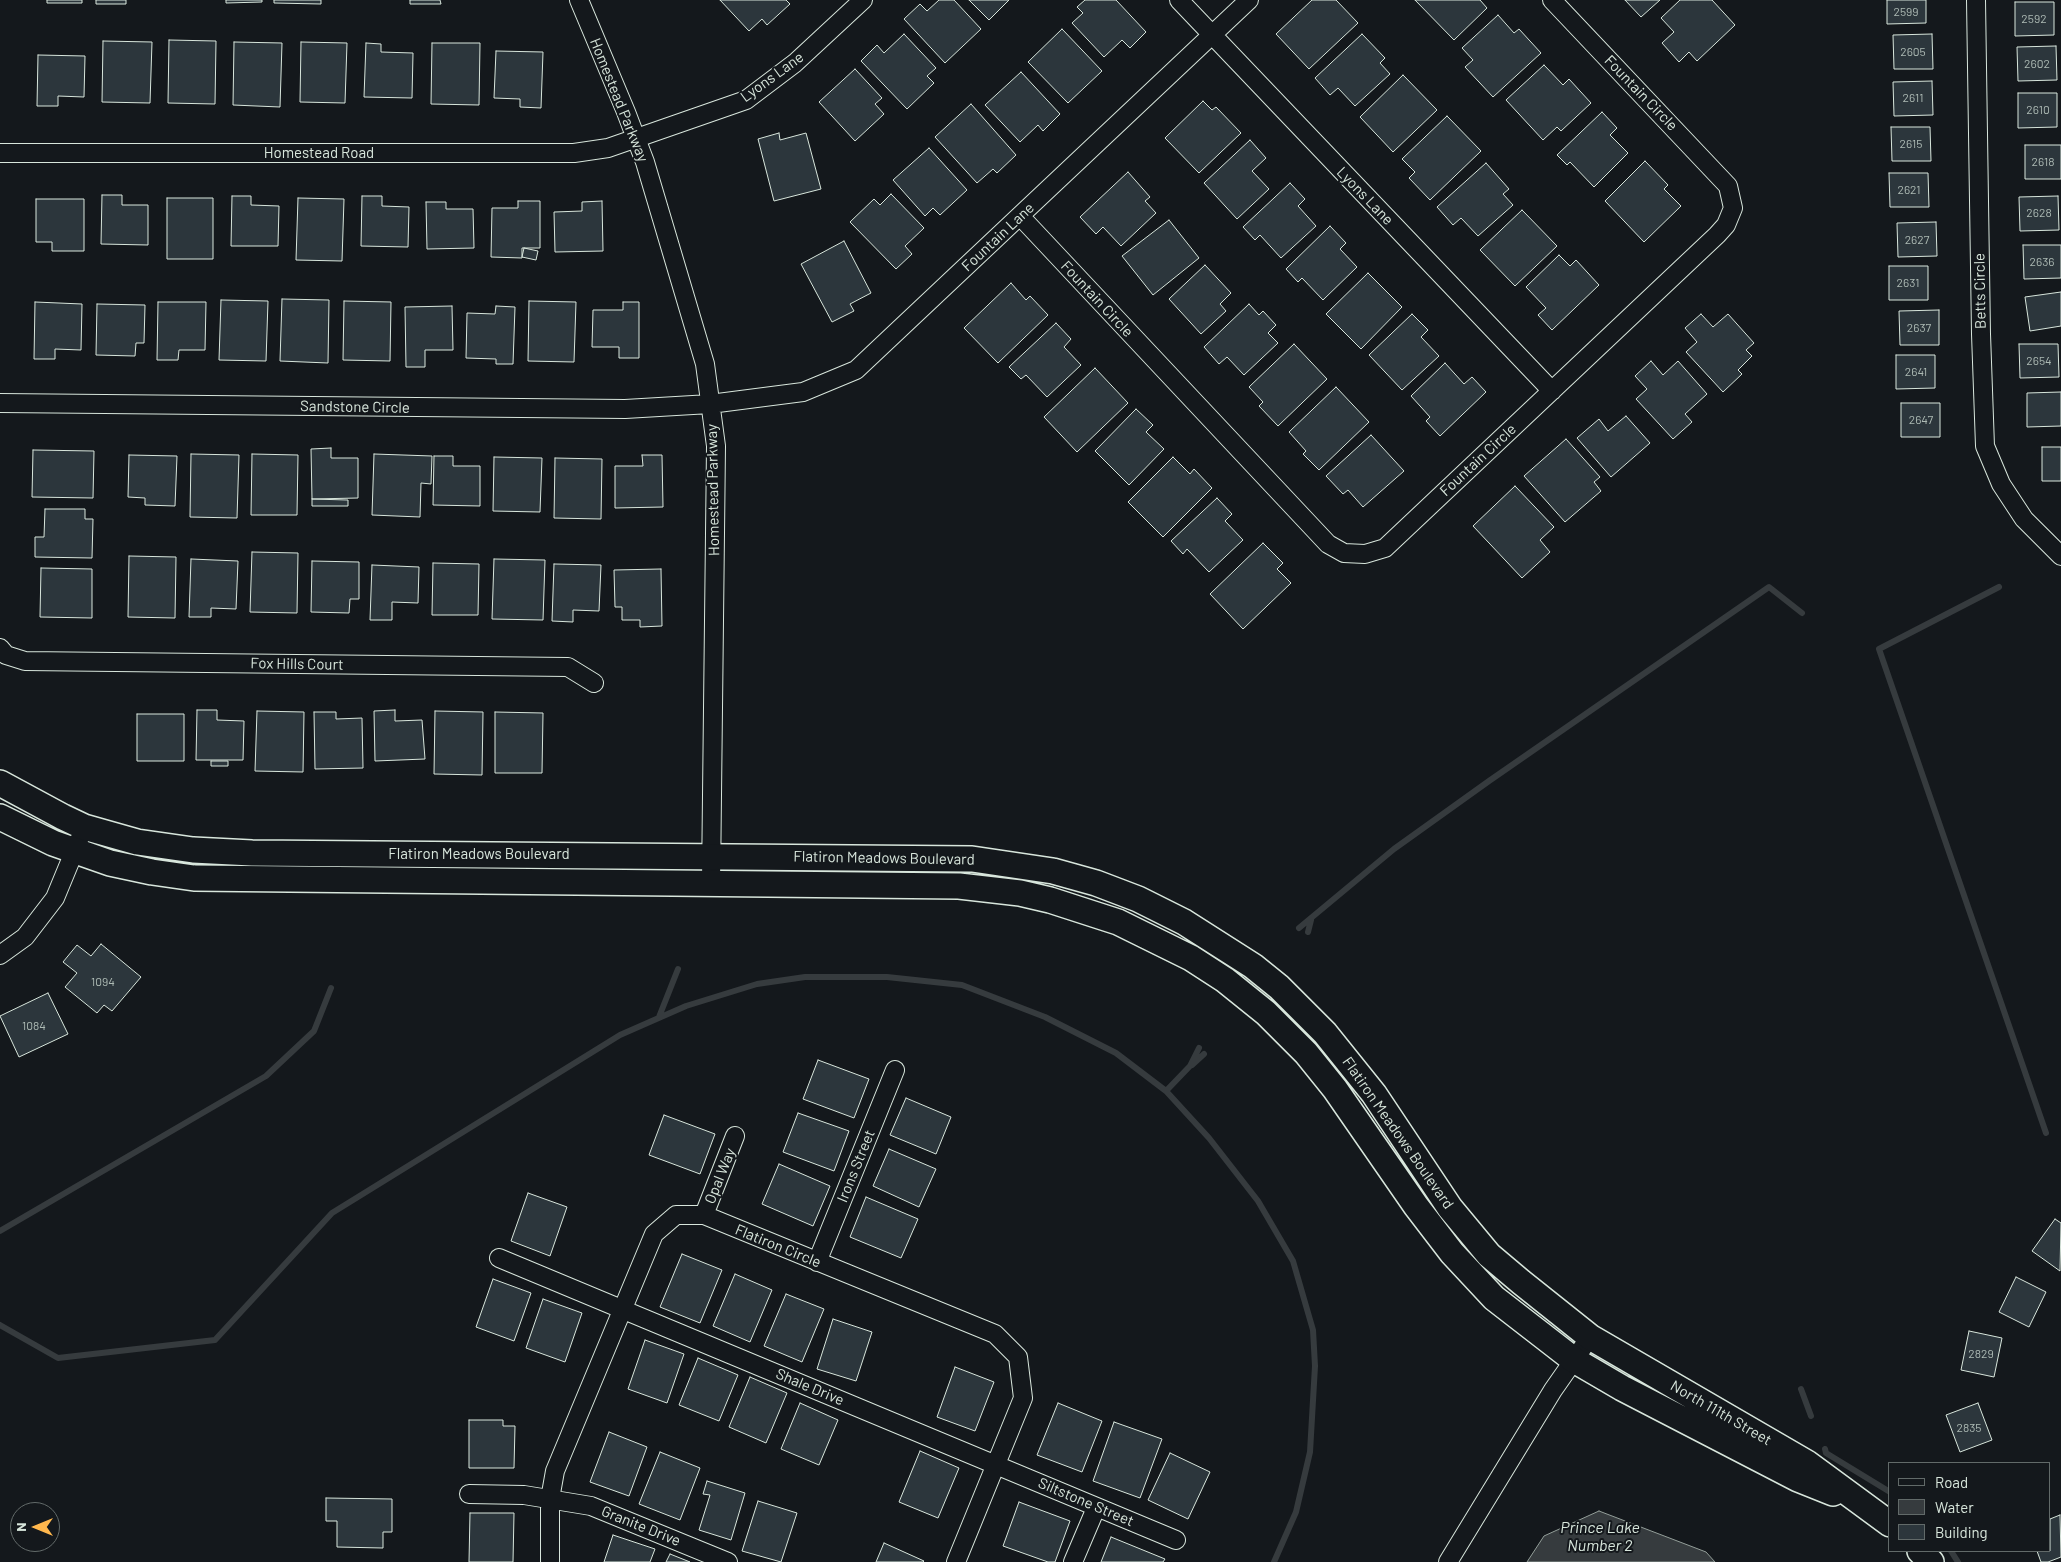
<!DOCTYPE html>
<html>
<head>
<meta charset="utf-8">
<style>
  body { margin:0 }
  #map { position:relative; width:2061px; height:1562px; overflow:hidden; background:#14181c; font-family:Barlow,sans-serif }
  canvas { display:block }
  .legend { position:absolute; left:1888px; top:1462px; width:162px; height:90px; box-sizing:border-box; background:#14181c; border:1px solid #626a69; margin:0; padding:6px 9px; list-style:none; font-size:15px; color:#d8e6dc }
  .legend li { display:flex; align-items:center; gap:10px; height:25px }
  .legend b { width:25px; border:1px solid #626a69 }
  .north { position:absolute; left:10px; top:1502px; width:50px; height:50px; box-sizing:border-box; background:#14181c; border:1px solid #626a69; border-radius:50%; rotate:270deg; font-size:14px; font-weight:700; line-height:20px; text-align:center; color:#d8e6dc }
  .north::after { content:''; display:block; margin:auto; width:18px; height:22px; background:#ffb74d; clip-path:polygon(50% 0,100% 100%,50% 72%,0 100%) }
</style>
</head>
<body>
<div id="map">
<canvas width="2061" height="1562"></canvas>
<ul class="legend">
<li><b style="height:6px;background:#14181c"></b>Road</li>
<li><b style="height:14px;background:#363b3e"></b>Water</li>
<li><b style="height:14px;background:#2c363c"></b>Building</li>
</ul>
<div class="north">N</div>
</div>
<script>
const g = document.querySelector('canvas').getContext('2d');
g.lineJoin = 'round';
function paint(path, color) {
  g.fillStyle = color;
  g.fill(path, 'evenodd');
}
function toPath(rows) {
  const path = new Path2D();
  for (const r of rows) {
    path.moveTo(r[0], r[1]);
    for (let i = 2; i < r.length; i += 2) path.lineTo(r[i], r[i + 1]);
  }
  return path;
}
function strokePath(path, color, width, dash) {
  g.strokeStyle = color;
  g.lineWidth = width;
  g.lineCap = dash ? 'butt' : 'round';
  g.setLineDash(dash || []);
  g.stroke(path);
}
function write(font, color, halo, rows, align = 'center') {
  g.font = font + ' Barlow,sans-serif';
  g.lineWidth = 4;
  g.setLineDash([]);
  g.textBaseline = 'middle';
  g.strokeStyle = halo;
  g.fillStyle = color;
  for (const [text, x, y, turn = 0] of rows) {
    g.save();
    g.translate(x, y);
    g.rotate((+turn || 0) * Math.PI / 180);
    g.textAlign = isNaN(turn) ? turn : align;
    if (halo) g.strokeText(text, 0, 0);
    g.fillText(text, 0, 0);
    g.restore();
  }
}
const water = toPath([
  [1599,1511,1706,1552,1715,1562,1527,1562,1544,1536,1599,1511]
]);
paint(water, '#363b3e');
strokePath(water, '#939e99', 1);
strokePath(toPath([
  [1999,587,1879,649,2046,1133],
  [1299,928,1394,849,1489,781,1769,587,1802,613],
  [1308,932,1311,920],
  [659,1017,678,969],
  [1192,1065,1204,1054],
  [1166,1091,1209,1138,1258,1201,1293,1261,1313,1330,1315,1366,1310,1452,1296,1512,1274,1562],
  [0,1231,266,1076,314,1031,331,988],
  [0,1325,58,1358,215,1340,332,1213,620,1035,686,1006,757,984,805,977,887,977,962,985,1045,1017,1116,1053,1166,1091,1190,1066,1199,1048],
  [1801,1389,1811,1416],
  [1825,1449,1826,1453,1890,1492],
  [1951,1551,1958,1562]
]), '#363b3e', 6);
const building = toPath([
  [47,0,82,0,82,3,47,3,47,0],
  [96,0,126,0,126,4,96,4,96,0],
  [226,0,262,0,262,2,226,3,226,0],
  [274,0,321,0,321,4,274,3,274,0],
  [410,0,440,0,441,4,410,4,410,0],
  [720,0,786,0,790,4,767,25,762,19,749,31,720,0],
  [939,0,954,0,981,29,945,63,904,19,920,4,927,11,939,0],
  [969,0,1009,0,989,20,969,0],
  [1085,0,1116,0,1146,32,1130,48,1122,40,1104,57,1072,23,1083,13,1077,7,1085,0],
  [1312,0,1336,0,1358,23,1309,69,1276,34,1312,0],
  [1415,0,1480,0,1487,8,1454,40,1415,0],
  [1625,0,1660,0,1641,17,1625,0],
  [1680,0,1712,0,1735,25,1697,61,1689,52,1679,62,1662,43,1674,32,1661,18,1680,0],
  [1887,0,1926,0,1926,23,1887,24,1887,0],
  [2015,2,2054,2,2054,35,2015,36,2015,2],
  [1498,15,1514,33,1519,29,1541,53,1493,97,1465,67,1473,60,1462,48,1498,15],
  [1062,29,1102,71,1068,103,1028,62,1062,29],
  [904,34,936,68,927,76,934,83,907,109,861,61,877,45,884,53,904,34],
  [1362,34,1385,58,1380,63,1390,74,1355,106,1338,88,1330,95,1315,78,1362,34],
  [1932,34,1933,69,1894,69,1893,35,1932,34],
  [169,40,216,41,215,104,168,103,169,40],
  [103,41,152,42,150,103,102,102,103,41],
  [234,42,282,43,280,107,233,105,234,42],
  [301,42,347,43,345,103,300,102,301,42],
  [366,43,381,44,381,52,413,53,412,98,364,97,366,43],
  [432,43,480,43,479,105,431,104,432,43],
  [2056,46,2057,80,2018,81,2017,47,2056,46],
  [496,51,543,52,541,108,520,107,520,99,494,98,496,51],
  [38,55,85,56,84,97,58,96,58,106,37,106,38,55],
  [1544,65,1563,85,1569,79,1591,103,1561,131,1557,127,1543,140,1506,100,1544,65],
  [855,69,882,98,875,104,884,114,855,141,819,102,855,69],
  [1021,72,1060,114,1043,131,1038,125,1020,142,985,105,1021,72],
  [1403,75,1437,110,1393,152,1360,117,1403,75],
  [1932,81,1933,115,1894,116,1893,82,1932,81],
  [2018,93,2057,93,2057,127,2018,128,2018,93],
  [1203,101,1212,110,1216,107,1241,133,1199,173,1165,138,1203,101],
  [971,104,1016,155,997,173,993,169,977,183,935,137,971,104],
  [1602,112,1617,128,1610,135,1628,153,1594,187,1570,162,1567,165,1557,155,1602,112],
  [1447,116,1481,151,1430,200,1409,178,1415,172,1402,159,1447,116],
  [1891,127,1930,127,1931,161,1892,161,1891,127],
  [779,133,780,140,806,133,821,189,774,201,758,139,779,133],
  [1250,140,1266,158,1252,171,1269,189,1237,219,1204,183,1250,140],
  [2025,145,2061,145,2061,179,2025,179,2025,145],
  [929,148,967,190,940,215,933,208,925,216,893,180,929,148],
  [1645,161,1668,185,1664,189,1681,206,1644,242,1605,201,1645,161],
  [1486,163,1509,189,1503,194,1513,205,1478,236,1461,218,1453,225,1437,207,1486,163],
  [1128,172,1150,197,1145,201,1156,213,1121,246,1103,227,1096,234,1080,217,1128,172],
  [1889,173,1928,173,1929,207,1890,207,1889,173],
  [1290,183,1305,199,1298,206,1316,226,1281,258,1260,235,1255,240,1243,227,1290,183],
  [891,194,924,228,905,246,912,254,896,269,850,222,874,199,880,205,891,194],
  [102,195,122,195,122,205,148,205,148,245,101,244,102,195],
  [232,196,251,196,251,205,279,206,278,246,231,246,232,196],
  [362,196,382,196,382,206,409,207,408,247,361,246,362,196],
  [2058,196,2059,230,2020,231,2019,197,2058,196],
  [167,198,213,198,213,259,167,259,167,198],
  [298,198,344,199,342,261,296,260,298,198],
  [36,199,84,199,84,251,52,251,52,242,36,242,36,199],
  [518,201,540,201,540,248,522,248,522,258,491,257,492,208,518,208,518,201],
  [602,201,603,251,555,252,554,212,582,211,582,202,602,201],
  [426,202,446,202,446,209,473,209,474,248,427,249,426,202],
  [1522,210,1557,246,1515,286,1480,250,1522,210],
  [1169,220,1199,258,1153,295,1122,256,1169,220],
  [1936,222,1937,256,1898,257,1897,223,1936,222],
  [1330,226,1346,243,1340,249,1357,267,1323,300,1302,278,1298,282,1286,269,1330,226],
  [844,241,871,293,850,304,854,311,832,322,801,264,844,241],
  [2023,245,2061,245,2061,278,2024,279,2023,245],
  [524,248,538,251,536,260,522,257,524,248],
  [1559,255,1570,266,1576,260,1599,285,1552,330,1538,315,1546,308,1526,287,1559,255],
  [1205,265,1231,293,1220,304,1226,311,1201,334,1169,299,1205,265],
  [1889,266,1928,266,1928,300,1889,300,1889,266],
  [1368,273,1402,307,1361,349,1326,314,1368,273],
  [1011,283,1026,300,1030,296,1048,315,998,363,964,328,1011,283],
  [2061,292,2061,326,2030,331,2025,297,2061,292],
  [282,299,329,300,328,363,280,361,282,299],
  [221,300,268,301,266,361,219,360,221,300],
  [344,301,391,302,390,361,343,360,344,301],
  [529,301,576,302,574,362,528,361,529,301],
  [35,302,82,304,81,350,55,349,55,359,34,359,35,302],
  [158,302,206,302,205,350,179,350,178,360,157,360,158,302],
  [623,302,639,302,639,358,619,358,619,347,592,347,593,310,623,310,623,302],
  [97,304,145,305,144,343,136,343,135,356,96,355,97,304],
  [1249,304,1259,315,1263,311,1276,325,1268,333,1278,343,1244,375,1227,357,1219,364,1204,347,1249,304],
  [452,306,453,350,425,350,425,367,406,367,405,307,452,306],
  [496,306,515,307,513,364,496,364,496,359,466,358,467,313,495,314,496,306],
  [1939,310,1939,345,1900,345,1899,311,1939,310],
  [1412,314,1428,330,1421,337,1439,356,1402,390,1369,355,1412,314],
  [1701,314,1713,327,1728,314,1754,343,1746,350,1752,356,1738,370,1742,374,1723,392,1686,352,1697,342,1685,328,1701,314],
  [1056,323,1071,339,1064,347,1081,365,1047,397,1026,375,1021,379,1009,367,1056,323],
  [1294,344,1327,379,1278,426,1259,406,1263,402,1249,387,1294,344],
  [2019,344,2058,344,2059,377,2020,378,2019,344],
  [1896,355,1935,355,1935,388,1896,389,1896,355],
  [1651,361,1663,375,1678,361,1707,394,1685,414,1692,422,1673,439,1636,399,1647,389,1635,376,1651,361],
  [1445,363,1464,384,1472,377,1486,392,1440,436,1426,421,1430,417,1411,396,1445,363],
  [1095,368,1128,403,1077,452,1044,417,1095,368],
  [1336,387,1369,422,1319,470,1303,454,1306,451,1289,432,1336,387],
  [2061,392,2061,426,2027,427,2027,393,2061,392],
  [1901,403,1940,403,1940,437,1901,437,1901,403],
  [1136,409,1153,425,1146,432,1164,449,1129,485,1095,451,1136,409],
  [1626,416,1650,443,1611,477,1577,438,1599,419,1608,431,1626,416],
  [1371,435,1404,471,1363,507,1348,490,1343,494,1326,476,1371,435],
  [1566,439,1600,477,1594,482,1601,491,1565,522,1524,476,1566,439],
  [2042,447,2061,447,2061,481,2042,481,2042,447],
  [331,448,331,458,358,458,358,498,312,499,311,449,331,448],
  [33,450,94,451,93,498,32,497,33,450],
  [191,454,239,455,237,518,190,517,191,454],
  [252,454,298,455,297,515,251,515,252,454],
  [374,454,432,456,431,484,421,483,420,517,372,515,374,454],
  [129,455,177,456,175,506,145,505,145,498,128,497,129,455],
  [642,455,662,455,663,507,615,508,615,466,643,466,642,455],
  [434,456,453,456,453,466,480,466,480,506,433,505,434,456],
  [494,457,542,458,540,512,493,511,494,457],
  [1173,457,1190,474,1194,469,1212,488,1163,537,1128,502,1173,457],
  [555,458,602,459,601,519,554,518,555,458],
  [1515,486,1554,527,1540,540,1550,552,1522,578,1473,526,1515,486],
  [1217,498,1232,514,1225,521,1243,540,1209,572,1187,549,1183,554,1171,541,1217,498],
  [312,499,348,500,348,506,312,506,312,499],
  [45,509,85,509,85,519,93,519,92,558,35,557,35,537,44,537,45,509],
  [1263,543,1283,563,1277,569,1291,583,1243,629,1210,594,1263,543],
  [252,552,298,553,297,613,250,612,252,552],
  [129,556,176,557,175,618,128,617,129,556],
  [191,559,238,561,236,609,211,608,211,617,189,617,191,559],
  [494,559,545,560,543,620,492,619,494,559],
  [312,561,359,562,359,599,350,599,349,613,311,612,312,561],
  [433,563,479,564,478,615,432,615,433,563],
  [554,564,601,565,599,611,573,610,573,622,552,621,554,564],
  [372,565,419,567,418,603,392,602,392,620,370,620,372,565],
  [41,568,92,569,92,618,40,617,41,568],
  [661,569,662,626,640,627,640,620,622,620,622,607,615,607,614,570,661,569],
  [197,710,217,710,217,720,244,721,243,760,196,760,197,710],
  [395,710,395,721,422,720,425,759,375,761,374,711,395,710],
  [257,711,304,712,303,772,255,771,257,711],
  [435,711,483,712,482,775,434,774,435,711],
  [314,712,336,712,336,719,362,718,363,768,315,769,314,712],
  [495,712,543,713,542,773,495,773,495,712],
  [137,714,184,714,184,761,137,761,137,714],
  [211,761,228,761,228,766,211,766,211,761],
  [101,944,141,977,112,1011,104,1005,97,1013,65,987,77,973,63,962,77,945,91,956,101,944],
  [48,993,68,1034,19,1057,0,1016,48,993],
  [818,1060,869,1079,854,1118,803,1099,818,1060],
  [906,1098,951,1117,936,1154,890,1135,906,1098],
  [798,1113,849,1131,834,1171,783,1152,798,1113],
  [664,1115,715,1134,700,1174,649,1155,664,1115],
  [889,1149,936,1169,919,1207,873,1186,889,1149],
  [779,1164,830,1186,813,1226,762,1204,779,1164],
  [528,1193,567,1207,550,1256,511,1241,528,1193],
  [866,1197,918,1219,901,1258,850,1237,866,1197],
  [2055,1219,2061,1223,2060,1271,2032,1251,2055,1219],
  [682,1254,722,1270,700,1323,660,1307,682,1254],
  [735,1274,772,1290,750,1342,713,1326,735,1274],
  [2016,1277,2046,1292,2029,1327,1999,1312,2016,1277],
  [493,1279,531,1293,514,1341,476,1327,493,1279],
  [786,1294,824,1309,802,1362,764,1346,786,1294],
  [543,1299,582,1313,565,1362,526,1348,543,1299],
  [833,1319,872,1332,856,1381,817,1369,833,1319],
  [1969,1331,2002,1338,1994,1377,1961,1370,1969,1331],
  [645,1340,684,1354,667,1403,628,1389,645,1340],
  [698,1358,738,1375,719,1421,679,1405,698,1358],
  [955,1367,994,1382,975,1431,937,1417,955,1367],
  [750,1377,787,1393,766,1443,729,1427,750,1377],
  [800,1403,838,1420,819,1465,781,1449,800,1403],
  [1058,1403,1102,1421,1082,1472,1037,1455,1058,1403],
  [1978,1403,1992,1440,1960,1452,1946,1415,1978,1403],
  [469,1420,503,1420,503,1426,515,1426,514,1468,469,1468,469,1420],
  [1114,1422,1162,1439,1140,1498,1093,1481,1114,1422],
  [609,1432,647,1447,629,1496,590,1482,609,1432],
  [920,1451,959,1468,938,1518,899,1502,920,1451],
  [660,1452,700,1468,680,1520,639,1504,660,1452],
  [1170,1453,1210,1472,1188,1519,1148,1500,1170,1453],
  [707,1481,745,1493,731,1540,699,1530,710,1495,703,1494,707,1481],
  [326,1498,392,1499,392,1532,383,1532,383,1548,337,1547,337,1521,326,1521,326,1498],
  [758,1501,797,1513,781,1562,742,1551,758,1501],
  [1019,1502,1070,1521,1055,1562,1048,1562,1003,1546,1019,1502],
  [470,1513,514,1513,513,1562,469,1562,470,1513],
  [2060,1515,2061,1557,2048,1562,2041,1562,2037,1551,2050,1551,2050,1519,2060,1515],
  [613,1535,655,1549,650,1562,604,1562,613,1535],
  [1111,1537,1165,1559,1163,1562,1101,1562,1111,1537],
  [884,1543,924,1561,923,1562,876,1562,884,1543],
  [670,1554,690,1562,666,1562,670,1554]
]);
paint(building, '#2c363c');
strokePath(building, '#d8e6dc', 1);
const street = toPath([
  [579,0,626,112,645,162,705,364,716,446,711,882],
  [1179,0,1552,391],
  [1976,0,1981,334,1985,446,2001,484,2024,519,2061,556],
  [0,153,574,153,608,148,746,100,795,63,863,0],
  [1020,216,1328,544,1344,553,1365,554,1385,548,1717,235,1726,225,1733,208,1728,186,1552,0],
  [0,403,625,409,710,404,803,392,856,370,1249,0],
  [0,648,6,655,25,661,568,667,594,683],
  [0,955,25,937,55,898,79,840],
  [704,1215,735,1136],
  [499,1258,1176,1540],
  [817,1262,895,1070],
  [469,1494,524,1495,591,1506,728,1562],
  [550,1562,550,1499,555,1471,654,1234,676,1215,704,1215,995,1334,1018,1357,1023,1398,956,1562],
  [1073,1562,1096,1508],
  [1448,1562,1553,1390,1590,1337]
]);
const secondary = toPath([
  [0,783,63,817,84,827,137,842,193,850,252,853,972,859,1053,871,1096,883,1138,899,1184,922,1253,966,1279,987,1325,1033,1374,1094,1450,1208,1489,1255,1521,1282,1590,1337,1807,1463,1890,1524],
  [0,817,53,843,110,863,152,872,194,878,959,886,1020,893,1050,900,1118,922,1191,958,1225,980,1266,1013,1306,1053,1335,1089,1416,1206,1452,1253,1494,1298,1574,1360,1622,1388,1798,1479,1833,1493],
  [1920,1551,1931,1562]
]);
strokePath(street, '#d8e6dc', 20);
strokePath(secondary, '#d8e6dc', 28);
strokePath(street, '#14181c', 18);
strokePath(secondary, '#14181c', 25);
write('12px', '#adbab4', null, [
  ["2599",1906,12],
  ["2592",2034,19],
  ["2605",1913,52],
  ["2602",2037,64],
  ["2611",1913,98],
  ["2610",2038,110],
  ["2615",1911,144],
  ["2618",2043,162],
  ["2621",1909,190],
  ["2628",2039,213],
  ["2627",1917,240],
  ["2636",2042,262],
  ["2631",1908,283],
  ["2637",1919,328],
  ["2654",2039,361],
  ["2641",1916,372],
  ["2647",1921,420],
  ["1094",103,982],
  ["1084",34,1026],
  ["2829",1981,1354],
  ["2835",1969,1428]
]);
write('15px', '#d8e6dc', '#14181c', [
  ["Lyons Lane",772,77,-36],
  ["Fountain Circle",1641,93,46],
  ["Homestead Parkway",619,100,68],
  ["Homestead Road",319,153],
  ["Lyons Lane",1365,196,46],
  ["Fountain Lane",998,237,-43],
  ["Betts Circle",1980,291,-91],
  ["Fountain Circle",1097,299,47],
  ["Sandstone Circle",355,407,1],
  ["Fountain Circle",1478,460,-43],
  ["Homestead Parkway",713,490,-91],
  ["Fox Hills Court",297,664,1],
  ["Flatiron Meadows Boulevard",479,854],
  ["Flatiron Meadows Boulevard",884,858,1],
  ["Flatiron Meadows Boulevard",1398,1133,55],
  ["Irons Street",856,1166,-68],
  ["Opal Way",720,1176,-68],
  ["Flatiron Circle",778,1246,22],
  ["Shale Drive",810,1387,23],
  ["North 111th Street",1721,1413,30],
  ["Siltstone Street",1086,1502,23],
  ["Granite Drive",641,1526,22]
]);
write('italic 16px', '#d8e6dc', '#14181c', [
  ["Prince Lake",1600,1528],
  ["Number 2",1600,1546]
]);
</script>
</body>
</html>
